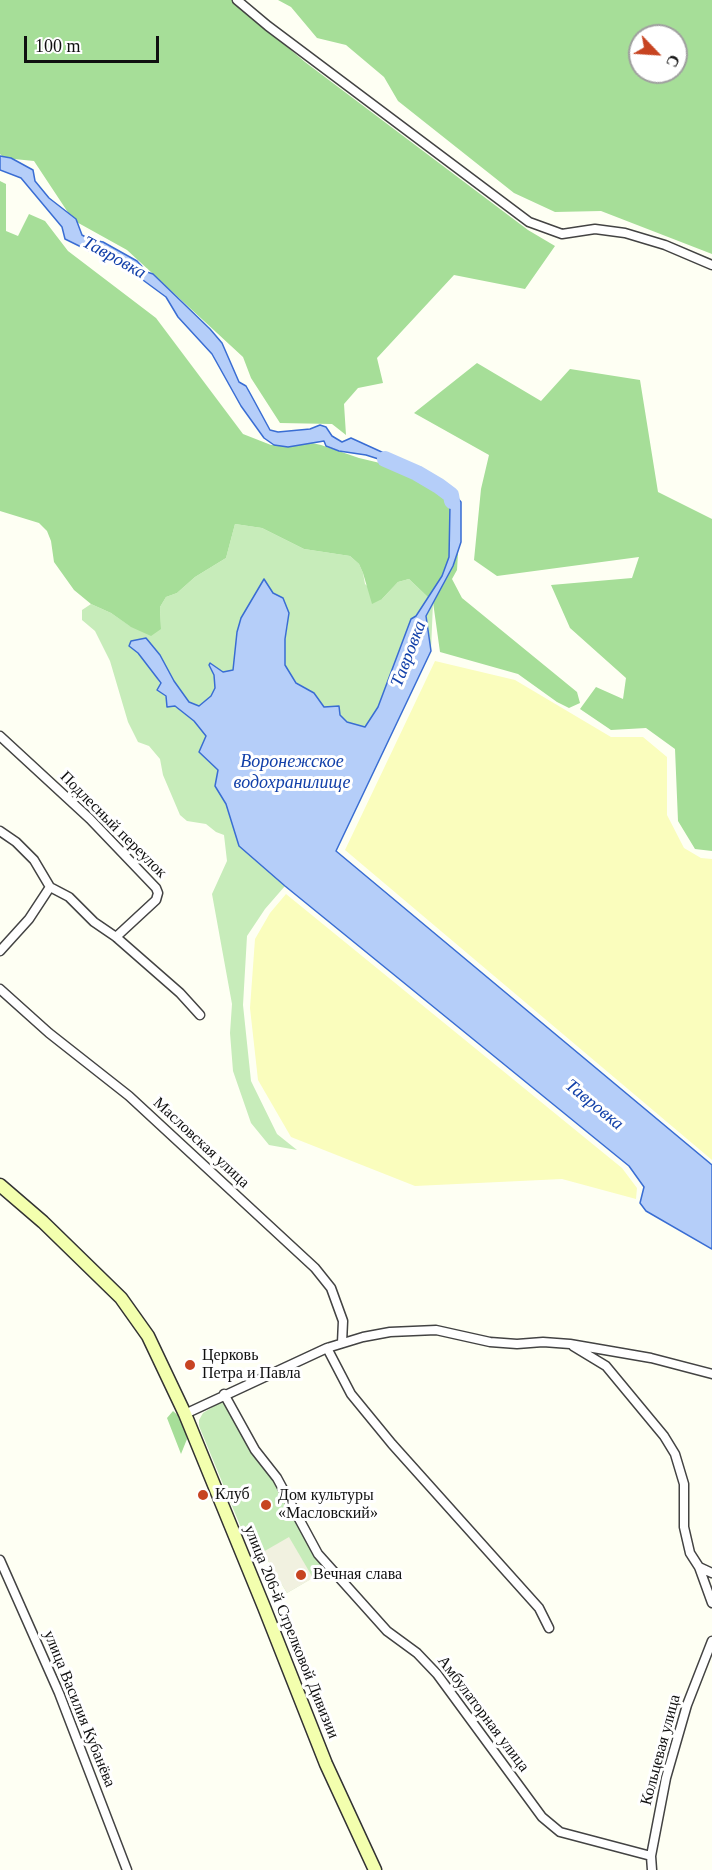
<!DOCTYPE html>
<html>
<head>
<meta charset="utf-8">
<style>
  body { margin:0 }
  #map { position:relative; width:712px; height:1870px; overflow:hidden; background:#fefff3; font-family:Georgia,serif }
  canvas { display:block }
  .north { position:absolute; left:628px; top:24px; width:60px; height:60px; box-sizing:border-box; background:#fff; border:2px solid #9f9f9f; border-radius:50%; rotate:115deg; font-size:16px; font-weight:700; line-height:24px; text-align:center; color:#101010 }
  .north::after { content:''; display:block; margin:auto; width:21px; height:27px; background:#c74421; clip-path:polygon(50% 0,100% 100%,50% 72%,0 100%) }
  .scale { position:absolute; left:24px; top:36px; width:135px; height:27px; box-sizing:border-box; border:3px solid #101010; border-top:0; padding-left:8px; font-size:18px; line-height:21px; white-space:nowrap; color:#101010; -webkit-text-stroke:4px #fff; paint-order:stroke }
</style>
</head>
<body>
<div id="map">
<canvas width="712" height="1870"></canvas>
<div class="north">С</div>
<div class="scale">100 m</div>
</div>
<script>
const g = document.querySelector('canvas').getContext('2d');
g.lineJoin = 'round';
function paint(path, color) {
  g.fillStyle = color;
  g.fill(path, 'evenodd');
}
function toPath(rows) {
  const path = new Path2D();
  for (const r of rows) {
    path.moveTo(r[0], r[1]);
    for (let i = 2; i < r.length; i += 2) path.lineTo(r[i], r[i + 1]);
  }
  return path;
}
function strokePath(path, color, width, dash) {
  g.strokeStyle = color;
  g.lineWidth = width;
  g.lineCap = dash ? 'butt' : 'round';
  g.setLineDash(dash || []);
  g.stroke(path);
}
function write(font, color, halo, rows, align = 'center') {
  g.font = font + ' Georgia,serif';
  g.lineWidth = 6;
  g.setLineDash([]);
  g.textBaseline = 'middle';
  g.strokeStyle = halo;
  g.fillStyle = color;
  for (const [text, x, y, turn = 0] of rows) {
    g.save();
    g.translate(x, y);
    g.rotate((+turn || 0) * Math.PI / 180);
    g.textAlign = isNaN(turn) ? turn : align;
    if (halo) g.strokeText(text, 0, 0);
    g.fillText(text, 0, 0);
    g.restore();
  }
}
paint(toPath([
  [235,524,262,528,304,549,350,556,359,564,363,573,365,584,382,599,398,582,409,579,433,602,431,651,425,611,378,707,365,728,347,722,340,715,324,708,314,693,297,683,285,666,285,639,288,624,283,598,273,593,263,580,241,618,237,632,233,671,223,672,210,664,209,666,214,675,215,688,211,696,199,706,189,702,174,681,138,653,151,669,161,685,158,690,194,721,206,736,200,752,218,770,215,786,226,804,239,846,285,886,265,909,247,936,243,1005,251,1081,277,1134,297,1150,269,1145,251,1123,233,1071,230,1033,232,1004,212,894,227,861,224,835,216,832,206,824,187,821,180,815,163,775,160,759,149,746,138,742,128,722,110,661,95,631,82,620,82,610,91,604,111,613,130,626,161,629,160,607,166,597,177,593,195,577,226,558],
  [224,1400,274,1479,315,1555,326,1570,287,1593,263,1552,244,1535,199,1426,199,1420,203,1413]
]), '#c7ecba');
paint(toPath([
  [0,0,232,0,305,62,528,230,555,246,525,289,454,275,377,358,383,383,358,388,344,404,346,435,332,424,280,423,251,378,243,357,127,250,73,220,34,161,4,158,0,154],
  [278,0,712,0,712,254,601,211,555,212,514,193,398,101,384,77,346,45,317,38,291,7],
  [640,36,676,36,676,72,640,72],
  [0,181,6,184,6,231,18,236,29,214,45,221,68,251,156,318,243,434,271,445,312,443,321,445,359,458,401,468,438,487,450,505,459,537,457,570,452,579,462,598,577,692,580,703,569,708,557,702,518,674,440,652,433,602,409,579,398,582,382,599,372,604,363,573,359,564,350,556,304,549,262,528,235,524,226,558,195,577,177,593,166,597,160,607,161,629,151,636,131,627,111,613,91,604,74,590,54,562,51,541,47,531,39,523,0,511],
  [477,363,541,401,570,369,640,380,658,492,712,519,712,851,695,849,678,821,675,749,646,728,611,730,580,709,596,687,623,699,626,678,570,628,551,585,632,578,639,557,497,576,474,560,481,489,489,455,414,413],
  [173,1411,183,1420,187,1439,181,1454,167,1418]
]), '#a6de98');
paint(toPath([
  [435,661,515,680,611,737,643,737,667,757,667,815,684,848,701,858,712,859,712,1160,345,850],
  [286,894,622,1168,637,1188,636,1199,562,1179,415,1186,291,1137,258,1080,250,1008,255,939,270,913]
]), '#fafdbd');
paint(toPath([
  [289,1537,313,1578,287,1593,263,1552]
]), '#f1f1e0');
const water = toPath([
  [0,156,11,158,33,170,35,181,49,198,76,219,82,235,89,239,103,242,137,261,147,272,153,274,210,329,222,343,239,382,246,386,251,395,270,430,278,432,310,429,320,425,326,427,332,436,342,442,351,438,430,474,445,483,461,502,461,542,453,566,426,616,431,651,336,851,712,1165,712,1249,646,1211,640,1203,644,1187,629,1166,285,886,239,846,226,804,215,786,218,770,199,752,206,736,194,721,175,706,167,707,166,696,157,690,161,683,138,653,129,646,131,641,146,638,160,655,174,681,189,702,199,706,211,696,215,688,214,675,209,665,210,663,223,672,233,670,237,632,241,618,264,579,273,593,283,598,289,613,285,639,285,665,296,683,314,693,324,707,339,706,340,715,347,722,365,727,378,707,411,619,416,616,442,576,449,557,450,505,439,486,417,473,394,464,366,455,339,451,326,446,324,441,288,447,274,445,264,438,241,406,212,354,178,317,166,297,132,272,65,239,62,227,21,178,0,170,0,156]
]);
paint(water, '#b5cef9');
strokePath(water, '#396dd3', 1.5);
strokePath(toPath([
  [385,459,417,473,439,486,451,495,452,501]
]), '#b5cef9', 16);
const minor = toPath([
  [237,0,268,26,529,222,562,234,595,229,625,233,665,245,712,265],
  [0,736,90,819,156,888,158,893,156,900,116,937],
  [0,831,16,842,34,860,50,887,69,897,94,922,116,937,180,993,200,1015],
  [0,951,29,919,50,887],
  [0,989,49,1033,129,1096,315,1268,331,1288,343,1321,342,1343],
  [573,1346,606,1366,664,1436,675,1454,684,1484,684,1527,690,1553,699,1567,712,1603],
  [327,1348,351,1394,392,1444,539,1608,549,1628],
  [224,1394,255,1450,277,1478,318,1554,387,1631,417,1653,437,1674,542,1817,560,1832,651,1856],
  [185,1414,327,1348,363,1337,390,1332,436,1330,490,1342,517,1344,543,1342,570,1344,651,1358,712,1374],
  [0,1560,59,1693,127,1870],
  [699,1567,712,1573],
  [652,1870,651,1856,666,1778,687,1705,712,1641]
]);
const secondary = toPath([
  [0,1185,43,1222,121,1298,148,1336,185,1414,264,1607,326,1764,375,1870]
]);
strokePath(minor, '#434343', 11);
strokePath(secondary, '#323232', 15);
strokePath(minor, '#fff', 8);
strokePath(secondary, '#f3ffae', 12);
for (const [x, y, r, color] of [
  [190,1365,6,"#c74421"],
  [203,1495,6,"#c74421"],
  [266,1505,6,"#c74421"],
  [301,1575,6,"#c74421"]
]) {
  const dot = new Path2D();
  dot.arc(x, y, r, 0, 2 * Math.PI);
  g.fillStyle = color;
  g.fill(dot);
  strokePath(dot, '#fff', 2);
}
write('16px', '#101010', '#fff', [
  ["Подлесный переулок",113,825,45],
  ["Масловская улица",201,1143,43],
  ["улица 206-й Стрелковой Дивизии",291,1632,68],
  ["улица Василия Кубанёва",79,1709,68],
  ["Амбулаторная улица",483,1714,53],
  ["Кольцевая улица",661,1750,-75]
]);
write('16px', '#101010', '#fff', [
  ["Церковь",202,1356],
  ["Петра и Павла",202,1374],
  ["Клуб",215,1495],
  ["Дом культуры",278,1496],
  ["«Масловский»",278,1514],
  ["Вечная слава",313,1575]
], 'left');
write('italic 18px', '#1240a9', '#fff', [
  ["Тавровка",114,258,29],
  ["Тавровка",409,654,-69],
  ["Воронежское",292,762],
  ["водохранилище",292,783],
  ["Тавровка",594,1105,39]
]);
</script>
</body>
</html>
